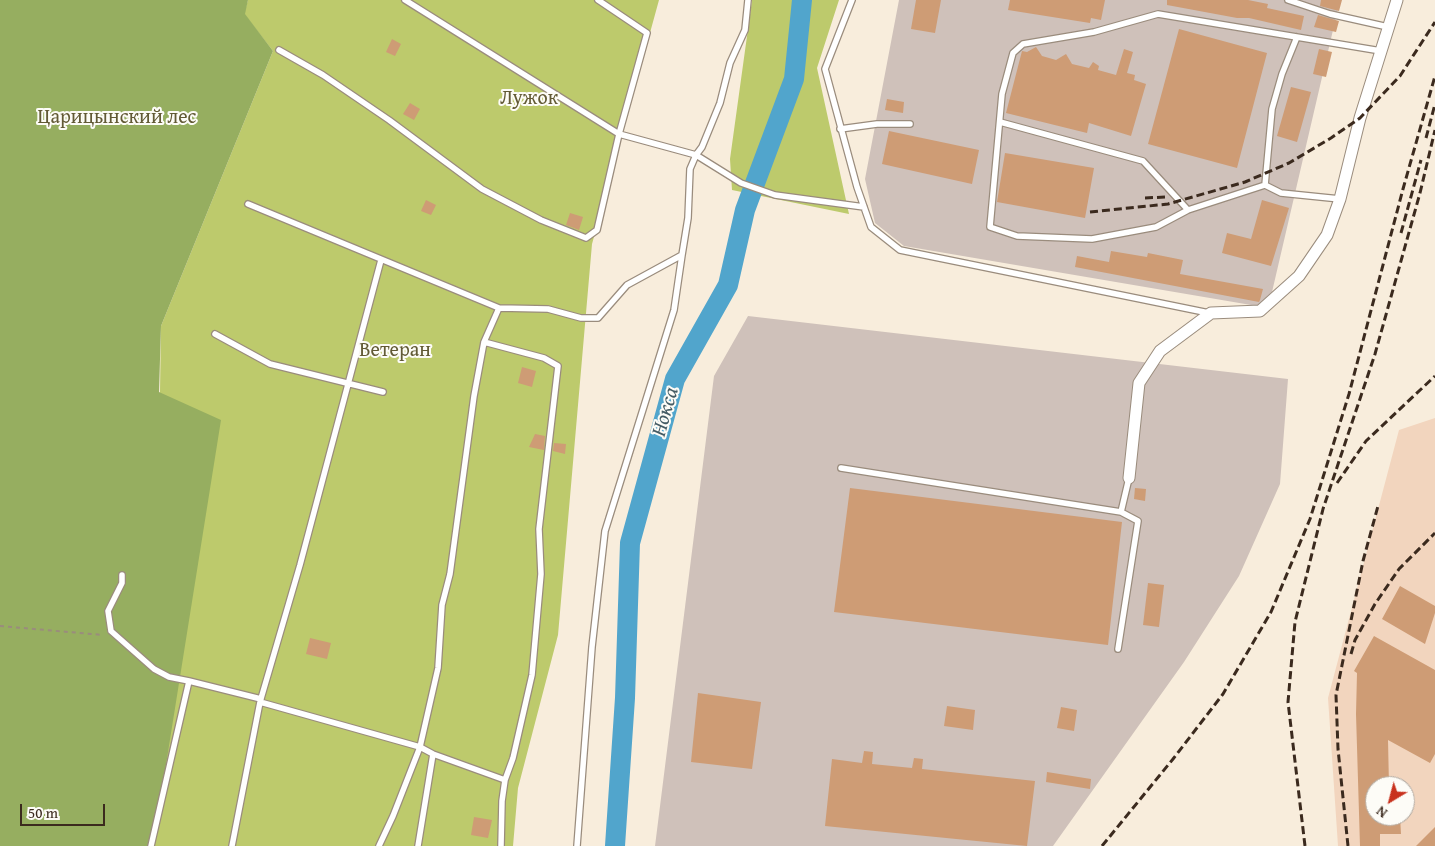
<!DOCTYPE html>
<html>
<head>
<meta charset="utf-8">
<style>
  body { margin:0 }
  #map { position:relative; width:1435px; height:846px; overflow:hidden; background:#f8eddc; font-family:"Gentium Book Plus",serif }
  canvas { display:block }
  .north { position:absolute; left:1365px; top:776px; width:50px; height:50px; box-sizing:border-box; background:#fdfcf7; border:1px solid #afa8a0; border-radius:50%; rotate:217deg; font-size:14px; font-weight:700; line-height:20px; text-align:center; color:#3b2a1e }
  .north::after { content:''; display:block; margin:auto; width:18px; height:22px; background:#c8321e; clip-path:polygon(50% 0,100% 100%,50% 72%,0 100%) }
  .scale { position:absolute; left:20px; top:804px; width:85px; height:22px; box-sizing:border-box; border:2px solid #3b2a1e; border-top:0; padding-left:6px; font-size:15px; line-height:18px; white-space:nowrap; color:#3b2a1e; -webkit-text-stroke:4px #fdfcf7; paint-order:stroke }
</style>
</head>
<body>
<div id="map">
<canvas width="1435" height="846"></canvas>
<div class="north">N</div>
<div class="scale">50 m</div>
</div>
<script>
const g = document.querySelector('canvas').getContext('2d');
g.lineJoin = 'round';
function paint(path, color) {
  g.fillStyle = color;
  g.fill(path, 'evenodd');
}
function toPath(rows) {
  const path = new Path2D();
  for (const r of rows) {
    path.moveTo(r[0], r[1]);
    for (let i = 2; i < r.length; i += 2) path.lineTo(r[i], r[i + 1]);
  }
  return path;
}
function strokePath(path, color, width, dash) {
  g.strokeStyle = color;
  g.lineWidth = width;
  g.lineCap = dash ? 'butt' : 'round';
  g.setLineDash(dash || []);
  g.stroke(path);
}
function write(font, color, halo, rows, align = 'center') {
  g.font = font + ' "Gentium Book Plus",serif';
  g.lineWidth = 4;
  g.setLineDash([]);
  g.textBaseline = 'middle';
  g.strokeStyle = halo;
  g.fillStyle = color;
  for (const [text, x, y, turn = 0] of rows) {
    g.save();
    g.translate(x, y);
    g.rotate((+turn || 0) * Math.PI / 180);
    g.textAlign = isNaN(turn) ? turn : align;
    if (halo) g.strokeText(text, 0, 0);
    g.fillText(text, 0, 0);
    g.restore();
  }
}
paint(toPath([
  [1435,418,1435,846,1338,846,1328,698,1399,430],
  [1375,786,1405,786,1405,816,1375,816]
]), '#f2d5be');
paint(toPath([
  [899,0,1340,0,1272,292,1257,306,904,246,875,223,865,179],
  [748,316,1288,379,1280,484,1239,576,1184,662,1053,846,655,846,714,376]
]), '#cfc1ba');
paint(toPath([
  [248,0,659,0,592,244,558,635,518,788,513,846,153,846,161,326,273,51,244,14],
  [752,0,839,0,817,68,849,214,732,190,730,159]
]), '#bdca6c');
paint(toPath([
  [0,0,248,0,245,14,273,51,161,326,159,392,221,420,153,846,0,846]
]), '#96ae60');
strokePath(toPath([
  [615,846,625,698,630,543,675,379,728,285,745,210,794,79,802,0]
]), '#51a5cc', 20);
paint(toPath([
  [916,0,941,0,935,33,911,29],
  [1010,0,1105,0,1101,20,1091,18,1090,23,1008,10],
  [1167,0,1248,0,1268,4,1267,8,1304,16,1301,30,1249,18,1237,18,1167,5],
  [1321,0,1342,0,1339,11,1320,6],
  [1318,15,1339,21,1336,32,1314,27],
  [1179,29,1267,53,1237,168,1148,144],
  [392,39,401,44,395,56,386,52],
  [1036,47,1042,56,1056,60,1066,54,1072,64,1089,68,1093,62,1099,66,1098,70,1116,75,1124,49,1133,52,1127,73,1135,75,1134,80,1146,84,1131,136,1089,123,1087,133,1006,113,1022,51,1027,52],
  [1319,49,1332,52,1326,77,1313,74],
  [1291,87,1311,92,1297,142,1277,136],
  [887,99,904,102,903,113,885,110],
  [410,103,420,109,414,120,403,114],
  [889,131,979,150,972,184,882,164],
  [1005,153,1094,168,1085,218,997,202],
  [426,200,436,205,431,215,421,211],
  [1262,200,1289,208,1271,266,1222,253,1227,233,1251,239],
  [570,213,583,217,579,230,566,225],
  [1111,251,1147,257,1148,253,1183,260,1180,274,1263,289,1260,300,1259,302,1075,267,1077,256,1109,262],
  [522,367,536,371,532,387,518,383],
  [535,434,545,436,544,450,529,447],
  [554,443,566,444,565,454,553,451],
  [850,488,1122,522,1108,645,834,612],
  [1135,488,1146,489,1145,501,1134,499],
  [1148,583,1164,585,1159,627,1143,625],
  [1400,586,1435,606,1435,613,1425,644,1382,619],
  [1374,636,1435,670,1435,754,1430,763,1388,740,1389,786,1375,786,1375,816,1400,816,1401,834,1380,834,1380,846,1360,846,1356,714,1357,673,1354,671],
  [310,638,331,643,327,659,306,654],
  [698,693,761,702,752,769,691,762],
  [947,706,975,710,973,730,944,726],
  [1061,707,1077,710,1074,731,1057,728],
  [864,751,873,752,872,764,912,768,914,758,923,759,922,769,1035,781,1027,846,825,826,832,759,862,763],
  [1047,772,1091,779,1090,789,1046,782],
  [474,817,492,820,488,838,471,835],
  [1435,827,1435,846,1416,846]
]), '#ce9c75');
const service = toPath([
  [748,0,745,30,730,63,720,103,702,147,696,155,741,183,775,195,864,207],
  [852,0,825,69,857,187,871,227,900,250,1209,313],
  [1288,0,1330,14,1388,27],
  [279,50,323,75,389,120,482,189,541,220,586,238,597,230,619,134,647,33,598,0],
  [1000,122,1143,161,1188,210],
  [840,129,877,124,910,124],
  [1265,185,1272,109,1282,74,1297,37],
  [1340,199,1281,193,1265,185,1188,210,1156,227,1092,239,1017,236,990,227,1002,94,1013,53,1023,44,1094,32,1158,14,1381,51],
  [248,204,499,308,548,309,581,318,598,318,627,285,682,255,688,218,690,169,696,155,619,134,405,0],
  [215,334,270,364,383,392],
  [484,342,544,358,558,366,539,529,541,574,532,675,513,758,505,780],
  [841,468,1121,512,1129,478],
  [122,575,122,583,108,611,111,631,154,669,169,677,189,681,151,846],
  [1118,649,1138,521,1121,512],
  [189,681,261,699],
  [260,702,420,747,433,754,505,780,502,801,501,846],
  [232,846,260,702,300,565,381,260],
  [379,846,393,816,420,747,438,668,442,605,450,574,474,396,484,342,499,308],
  [418,846,433,754],
  [577,846,592,647,605,531,674,310,682,255]
]);
const minor = toPath([
  [1129,478,1139,383,1160,351,1211,313,1260,311,1299,276,1327,235,1340,199,1360,118,1397,0]
]);
strokePath(service, '#9a8c7d', 8);
strokePath(minor, '#9a8c7d', 13);
strokePath(toPath([
  [0,626,103,635]
]), '#9a8c7d', 2, [4, 4]);
strokePath(service, '#fff', 5.5);
strokePath(minor, '#fff', 11);
strokePath(toPath([
  [1426,138,1435,104],
  [1145,198,1166,197],
  [1090,212,1168,204,1245,182,1289,163,1331,138,1360,118,1400,76,1435,22],
  [1401,233,1421,160],
  [1337,483,1366,441,1435,376],
  [1351,654,1355,640,1375,604,1399,569,1435,533],
  [1102,846,1173,759,1223,694,1271,612,1310,519,1349,394,1403,189,1435,76],
  [1305,846,1288,702,1295,622,1323,509,1375,354,1420,193,1435,130],
  [1348,846,1338,749,1336,695,1363,561,1378,506]
]), '#3b2a1e', 3, [8, 4]);
write('20px', '#625a35', '#fdfcf7', [
  ["Лужок",529,99],
  ["Царицынский лес",117,118],
  ["Ветеран",395,351]
]);
write('italic 21px', '#445b64', '#fdfcf7', [
  ["Нокса",666,412,-74]
]);
</script>
</body>
</html>
